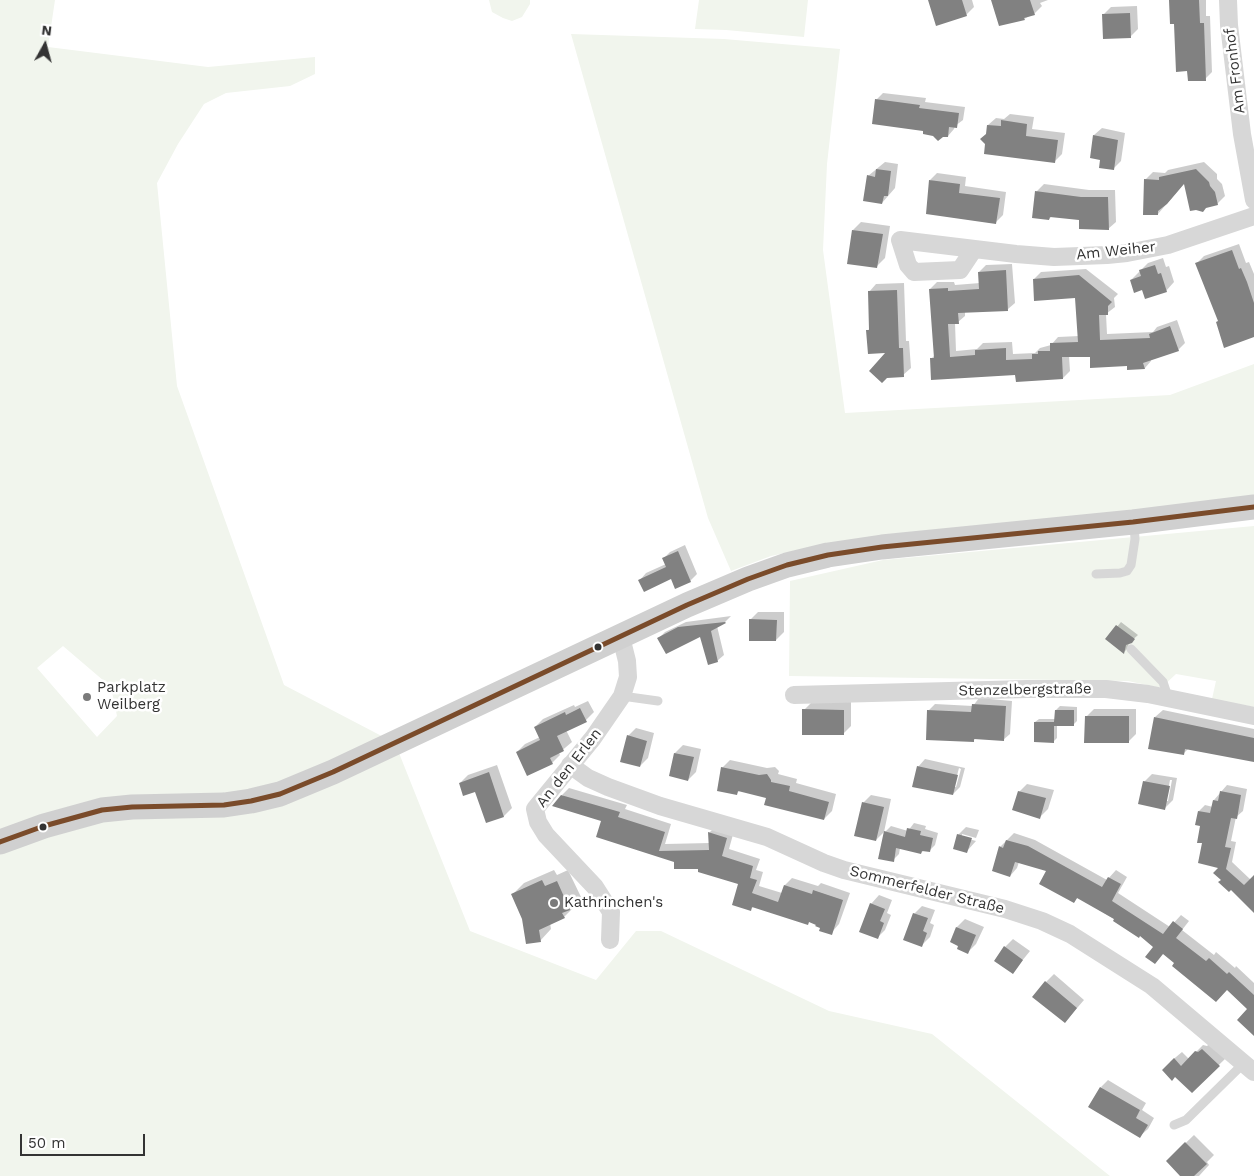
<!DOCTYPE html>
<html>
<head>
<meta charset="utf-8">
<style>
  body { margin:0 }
  #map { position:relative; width:1254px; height:1176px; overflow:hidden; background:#fff; font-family:"Work Sans",sans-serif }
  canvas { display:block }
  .north { position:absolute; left:20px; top:20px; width:50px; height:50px; -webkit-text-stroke:4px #fff; paint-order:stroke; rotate:7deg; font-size:14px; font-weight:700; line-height:20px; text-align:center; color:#333 }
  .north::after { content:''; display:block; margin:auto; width:18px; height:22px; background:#333; clip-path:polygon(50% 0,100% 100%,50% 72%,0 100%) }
  .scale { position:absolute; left:20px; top:1134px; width:125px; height:22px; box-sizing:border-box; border:2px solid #333; border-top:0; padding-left:6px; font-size:15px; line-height:18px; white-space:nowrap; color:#333; -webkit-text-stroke:4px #fff; paint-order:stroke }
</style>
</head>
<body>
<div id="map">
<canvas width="1254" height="1176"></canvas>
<div class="north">N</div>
<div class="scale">50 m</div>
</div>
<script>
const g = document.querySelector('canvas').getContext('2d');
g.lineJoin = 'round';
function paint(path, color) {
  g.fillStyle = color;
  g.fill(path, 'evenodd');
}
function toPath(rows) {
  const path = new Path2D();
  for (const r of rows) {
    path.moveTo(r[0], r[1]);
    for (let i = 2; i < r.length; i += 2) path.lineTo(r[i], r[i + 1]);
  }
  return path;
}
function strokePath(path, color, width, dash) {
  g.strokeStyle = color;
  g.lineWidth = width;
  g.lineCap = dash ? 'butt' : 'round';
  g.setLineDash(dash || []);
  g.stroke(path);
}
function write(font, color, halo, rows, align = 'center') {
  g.font = font + ' "Work Sans",sans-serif';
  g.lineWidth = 5;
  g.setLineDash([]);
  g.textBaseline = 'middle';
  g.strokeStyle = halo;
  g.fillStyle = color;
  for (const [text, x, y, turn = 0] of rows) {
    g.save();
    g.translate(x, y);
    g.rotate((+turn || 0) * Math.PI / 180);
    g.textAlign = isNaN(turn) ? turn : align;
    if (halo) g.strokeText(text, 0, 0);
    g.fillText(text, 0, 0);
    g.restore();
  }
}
paint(toPath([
  [0,0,55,0,48,47,208,67,315,57,315,74,290,86,226,93,204,104,178,144,157,183,177,386,284,685,395,743,470,931,596,980,636,931,661,931,829,1011,932,1034,1110,1176,0,1176],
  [63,646,111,687,117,716,97,737,37,668],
  [489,0,530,0,530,4,522,17,512,21,503,18,492,12],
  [699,0,808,0,804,37,726,30,695,29],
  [571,34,724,39,840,49,827,164,823,250,845,413,1170,395,1254,364,1254,495,1198,503,840,541,771,556,731,571,708,518],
  [1254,526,1254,707,1212,699,1216,681,1176,674,1161,688,1128,681,789,676,790,581,883,560]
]), '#f1f5ed');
paint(toPath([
  [929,0,972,0,974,7,966,15],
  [992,0,1048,0,1040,3,1042,6,1034,14,1024,19],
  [1170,0,1206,0,1206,16,1210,16,1212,72,1205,79,1189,70],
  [1137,6,1138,29,1130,37,1103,15,1111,7],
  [883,93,926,98,925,102,965,107,963,120,955,126,954,129,948,136,924,130,876,100],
  [1010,114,1034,117,1032,129,1065,133,1062,154,1055,161,986,144,988,125,996,118,1004,119],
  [1102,128,1125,133,1121,161,1113,169,1101,159,1094,135],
  [885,162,898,164,895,188,882,203,868,176],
  [1204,162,1217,174,1217,179,1222,184,1225,196,1217,204,1185,182,1158,214,1145,180,1153,172,1165,173,1168,170],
  [937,173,966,177,965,186,1006,192,1003,215,996,222,930,180],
  [1044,184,1089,190,1115,190,1116,222,1108,229,1080,219,1052,216,1049,219,1033,217,1037,191],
  [861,222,890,226,885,258,877,266,853,230],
  [1239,244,1246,263,1249,262,1254,274,1254,336,1219,320,1197,263,1204,256],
  [1163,258,1166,267,1169,266,1174,282,1166,291,1143,288,1131,280,1148,263],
  [1012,264,1015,303,1008,309,965,312,965,316,958,322,955,323,956,351,977,349,983,343,1012,342,1013,354,1035,353,1040,348,1051,345,1058,337,1079,336,1076,297,1034,279,1041,272,1086,269,1118,294,1114,298,1115,307,1106,314,1107,334,1153,332,1157,327,1177,320,1185,343,1178,350,1151,359,1151,361,1145,368,1091,356,1069,356,1070,371,1063,378,1017,374,931,359,935,355,930,289,937,282,954,282,955,285,980,283,979,272,986,265],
  [904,283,906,341,909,341,911,368,903,375,868,330,871,328,869,292,876,284],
  [685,545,697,574,690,581,672,578,640,580,646,573,666,564,663,559,670,552],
  [758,612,784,612,784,632,776,640,750,620],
  [731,616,725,622,717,626,724,655,717,661,700,635,659,638,665,632,686,622],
  [1121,622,1138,635,1129,643,1127,649,1124,652,1107,639],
  [979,698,1012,701,1010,734,1003,740,976,738,973,741,929,710,935,704,973,706],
  [588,701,594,712,586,720,566,730,572,742,559,753,560,755,552,763,517,752,525,744,540,737,535,727,543,719,574,705,575,707],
  [812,702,851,702,851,726,843,734,804,710],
  [1060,706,1077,707,1077,721,1073,725,1057,724,1057,738,1053,742,1035,722,1039,719,1056,719,1056,710],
  [1094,709,1136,709,1136,734,1128,742,1086,717],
  [1163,710,1254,729,1254,761,1189,748,1183,754,1155,717],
  [636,728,654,733,648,758,640,766,628,736],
  [683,745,701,749,696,772,688,780,670,775,675,753],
  [925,759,965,768,960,787,953,794,918,767],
  [959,768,961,769,956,787,954,787],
  [730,760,767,768,775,767,779,771,778,774,797,779,796,783,836,794,832,811,824,819,768,797,740,790,737,793,722,768],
  [497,765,512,808,504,816,487,822,476,790,460,783,468,775],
  [1152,774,1177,778,1173,800,1165,808,1144,782],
  [1170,780,1172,780,1168,801,1166,801],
  [1027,784,1054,790,1048,809,1040,817,1019,792],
  [1227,785,1247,789,1243,811,1236,817,1231,841,1236,842,1232,862,1251,880,1254,877,1254,911,1222,880,1221,867,1203,842,1199,811,1205,805,1213,807,1214,800],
  [569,788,627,805,625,809,671,824,665,844,710,843,709,833,717,825,734,831,729,849,760,859,756,870,763,872,759,886,782,893,785,885,792,878,818,886,821,883,850,893,839,924,832,932,817,924,754,906,751,909,740,884,700,868,676,861,602,820,562,795],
  [871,795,891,799,884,832,876,840,863,803],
  [914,823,926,826,925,829,938,833,935,845,929,851,924,850,921,853,900,848,899,854,893,860,885,832,891,826,908,831],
  [966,827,979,830,976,838,962,834,962,837,976,841,967,851,958,835],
  [1014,833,1035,840,1107,880,1116,870,1127,877,1118,893,1170,927,1181,915,1189,921,1182,930,1214,955,1216,952,1235,968,1236,966,1254,983,1254,1030,1249,1009,1227,989,1176,963,1140,935,1078,897,1074,902,1048,870,1019,862,1017,868,1010,876,1000,847],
  [554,870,557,875,568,870,581,897,574,904,575,906,564,917,550,923,551,929,540,941,523,918,513,894,524,883],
  [879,895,892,900,887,913,891,915,885,930,877,938,861,931,871,904],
  [922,906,935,910,930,923,934,925,930,937,922,945,914,914],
  [965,919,984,927,976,944,968,952,951,942,957,927],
  [1013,939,1030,951,1013,972,1005,947],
  [1054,974,1084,1000,1065,1022,1046,982],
  [1210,1043,1226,1058,1192,1091,1170,1062,1182,1052,1189,1059,1203,1045,1207,1046],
  [1108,1080,1146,1103,1142,1110,1154,1118,1148,1129,1140,1136,1101,1087],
  [1194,1135,1214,1155,1207,1162,1209,1165,1199,1176,1182,1176,1167,1161]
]), '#0003');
paint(toPath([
  [928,0,962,0,967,16,936,26],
  [991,0,1030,0,1035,15,1024,18,1025,20,999,26],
  [1169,0,1199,0,1200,23,1204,23,1206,81,1188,81,1187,71,1176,72,1174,24,1170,24],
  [1130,13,1131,38,1103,39,1102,14],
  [875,99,920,105,919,108,959,113,957,128,949,127,948,137,943,137,938,141,933,136,923,134,923,131,872,124],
  [1001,120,1027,124,1026,136,1058,140,1055,163,984,154,985,144,980,139,986,134,987,125,1001,126],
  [1093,135,1118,140,1114,170,1099,168,1100,160,1090,158],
  [876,169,891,171,888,196,884,196,882,204,863,201,867,175,875,177],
  [1196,169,1209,182,1210,186,1215,192,1218,205,1206,208,1203,212,1196,210,1190,211,1184,184,1167,204,1158,211,1158,215,1143,215,1144,179,1159,180,1159,177],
  [929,180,960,184,959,193,1000,198,996,224,926,214],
  [1035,191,1081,197,1108,197,1109,230,1079,229,1079,220,1050,217,1049,220,1032,218],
  [852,230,883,234,877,268,847,264],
  [1232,250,1239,269,1241,268,1247,282,1254,303,1254,337,1224,348,1216,322,1218,321,1195,263],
  [1155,265,1158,274,1161,273,1167,292,1145,299,1142,290,1134,293,1130,280,1141,276,1139,270],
  [1006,270,1008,311,958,313,959,324,948,324,950,357,975,355,975,350,1006,348,1006,360,1032,359,1032,354,1038,354,1038,351,1050,351,1050,343,1078,342,1075,298,1034,301,1033,279,1079,275,1112,302,1108,306,1108,315,1099,315,1100,340,1150,338,1149,334,1170,326,1179,351,1143,363,1145,369,1127,370,1127,366,1090,368,1090,357,1062,357,1063,379,1016,382,1015,375,931,380,930,358,934,358,929,289,948,288,948,291,979,289,978,272],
  [897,290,899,348,903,348,904,377,887,378,882,383,869,371,885,353,868,354,866,330,869,330,868,291],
  [678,551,691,582,675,589,671,579,644,592,638,580,666,567,662,558],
  [749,619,777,620,776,641,749,641],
  [725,622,726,623,711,631,718,662,708,665,700,637,666,654,657,638,678,627],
  [1116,625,1135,639,1132,643,1126,645,1124,654,1105,639],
  [972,704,1006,706,1004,741,974,739,974,742,926,740,927,710,971,712],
  [580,708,587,722,557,736,564,751,550,758,553,764,527,776,516,752,540,740,534,727,565,712,566,715],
  [802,709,844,710,844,735,802,735],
  [1055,710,1074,710,1074,726,1054,726,1054,743,1034,742,1034,722,1054,722],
  [1085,716,1129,716,1129,743,1084,743],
  [1154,717,1254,738,1254,762,1185,749,1184,755,1148,749],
  [627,735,647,741,640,767,620,762],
  [674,753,694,757,688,781,669,776],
  [917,766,958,775,953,795,912,787],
  [721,767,759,775,767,774,771,780,771,782,790,786,789,791,829,802,824,820,764,805,766,798,738,791,737,795,717,791],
  [489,772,504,817,486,823,475,792,463,796,459,783],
  [1143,781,1170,786,1165,810,1138,804],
  [1018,791,1046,798,1040,819,1012,810],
  [1220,791,1241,795,1237,819,1231,818,1225,847,1231,848,1226,869,1244,885,1254,875,1254,913,1231,890,1229,892,1218,882,1221,880,1213,873,1218,868,1198,863,1202,843,1197,843,1200,826,1195,825,1198,811,1210,813,1213,800,1218,801],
  [561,795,620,812,618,817,665,832,659,851,709,850,708,832,727,838,722,856,753,866,750,878,757,880,752,893,778,902,784,885,812,894,813,890,843,900,832,935,819,931,820,928,815,926,816,925,809,922,808,925,752,907,751,911,732,905,738,884,698,872,698,869,674,869,674,862,596,837,601,821,552,806],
  [862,802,884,807,876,841,854,836],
  [907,828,921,831,920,835,933,838,930,852,922,851,921,854,896,848,894,862,878,859,884,831,905,837],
  [957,834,972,838,967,853,953,849],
  [1006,840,1028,846,1102,887,1108,877,1121,884,1112,901,1163,934,1173,921,1183,929,1176,938,1206,961,1209,958,1227,974,1229,972,1254,995,1254,1036,1237,1020,1247,1009,1227,990,1216,1002,1172,966,1174,963,1163,954,1155,964,1145,957,1153,947,1140,936,1139,938,1113,921,1114,919,1077,898,1074,903,1039,884,1046,871,1015,862,1010,877,992,871,999,846,1003,848],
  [542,880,545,886,557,881,570,910,562,913,565,918,539,930,541,942,526,944,522,919,511,894],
  [870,903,885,909,880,921,884,923,878,939,859,932],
  [913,913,928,918,923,931,927,933,922,947,903,940],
  [956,927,976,935,968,954,957,949,958,946,950,942],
  [1004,946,1023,960,1013,974,994,961],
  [1045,981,1077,1008,1065,1023,1032,997],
  [1202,1049,1220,1066,1192,1093,1175,1077,1172,1081,1162,1070,1174,1058,1181,1066,1195,1051,1198,1052],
  [1100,1087,1140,1110,1136,1118,1148,1125,1140,1138,1088,1107],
  [1185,1142,1207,1164,1194,1176,1180,1176,1166,1161]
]), '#818181');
strokePath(toPath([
  [1096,574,1120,573,1127,571,1131,565,1135,539,1134,524],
  [1131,649,1163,682,1166,691,1165,698],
  [622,696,658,701],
  [1174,1125,1186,1120,1243,1064]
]), '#d7d7d7', 9);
strokePath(toPath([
  [1228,0,1229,25,1242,134,1254,200],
  [974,249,960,270,914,272,908,265,900,240,1016,254,1054,257,1107,255,1127,253,1168,245,1254,216],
  [794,695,1027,689,1106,689,1148,694,1254,716],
  [570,765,588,778,608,787,660,806,767,837,824,863,844,870,1005,909,1042,921,1070,934,1152,986,1254,1072],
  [610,940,611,912,595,887,546,835,538,822,535,809,593,738,622,696,628,677,627,661,621,637]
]), '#d7d7d7', 18);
strokePath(toPath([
  [0,842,44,826,102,810,132,807,224,805,251,801,280,794,333,772,687,605,748,579,787,565,828,555,882,547,1133,522,1254,507]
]), '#d0d0d0', 25);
strokePath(toPath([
  [0,842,44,826,102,810,132,807,224,805,251,801,280,794,333,772,687,605,748,579,787,565,828,555,882,547,1133,522,1254,507]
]), '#7a4b2a', 5);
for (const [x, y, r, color] of [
  [598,647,4.5,"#333"],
  [87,697,5,"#7a7a7a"],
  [43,827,4.5,"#333"],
  [554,903,5,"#7a7a7a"]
]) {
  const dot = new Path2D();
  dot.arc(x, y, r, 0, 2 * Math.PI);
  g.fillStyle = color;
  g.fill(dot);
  strokePath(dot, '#fff', 2);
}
write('15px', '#333', '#fff', [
  ["Am Fronhof",1235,71,-97],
  ["Am Weiher",1116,251,-6],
  ["Stenzelbergstraße",1025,690,-1],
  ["An den Erlen",569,768,-52],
  ["Sommerfelder Straße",927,890,14]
]);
write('15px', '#333', '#fff', [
  ["Parkplatz",97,688],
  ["Weilberg",97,705],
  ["Kathrinchen's",564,903]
], 'left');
</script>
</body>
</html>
